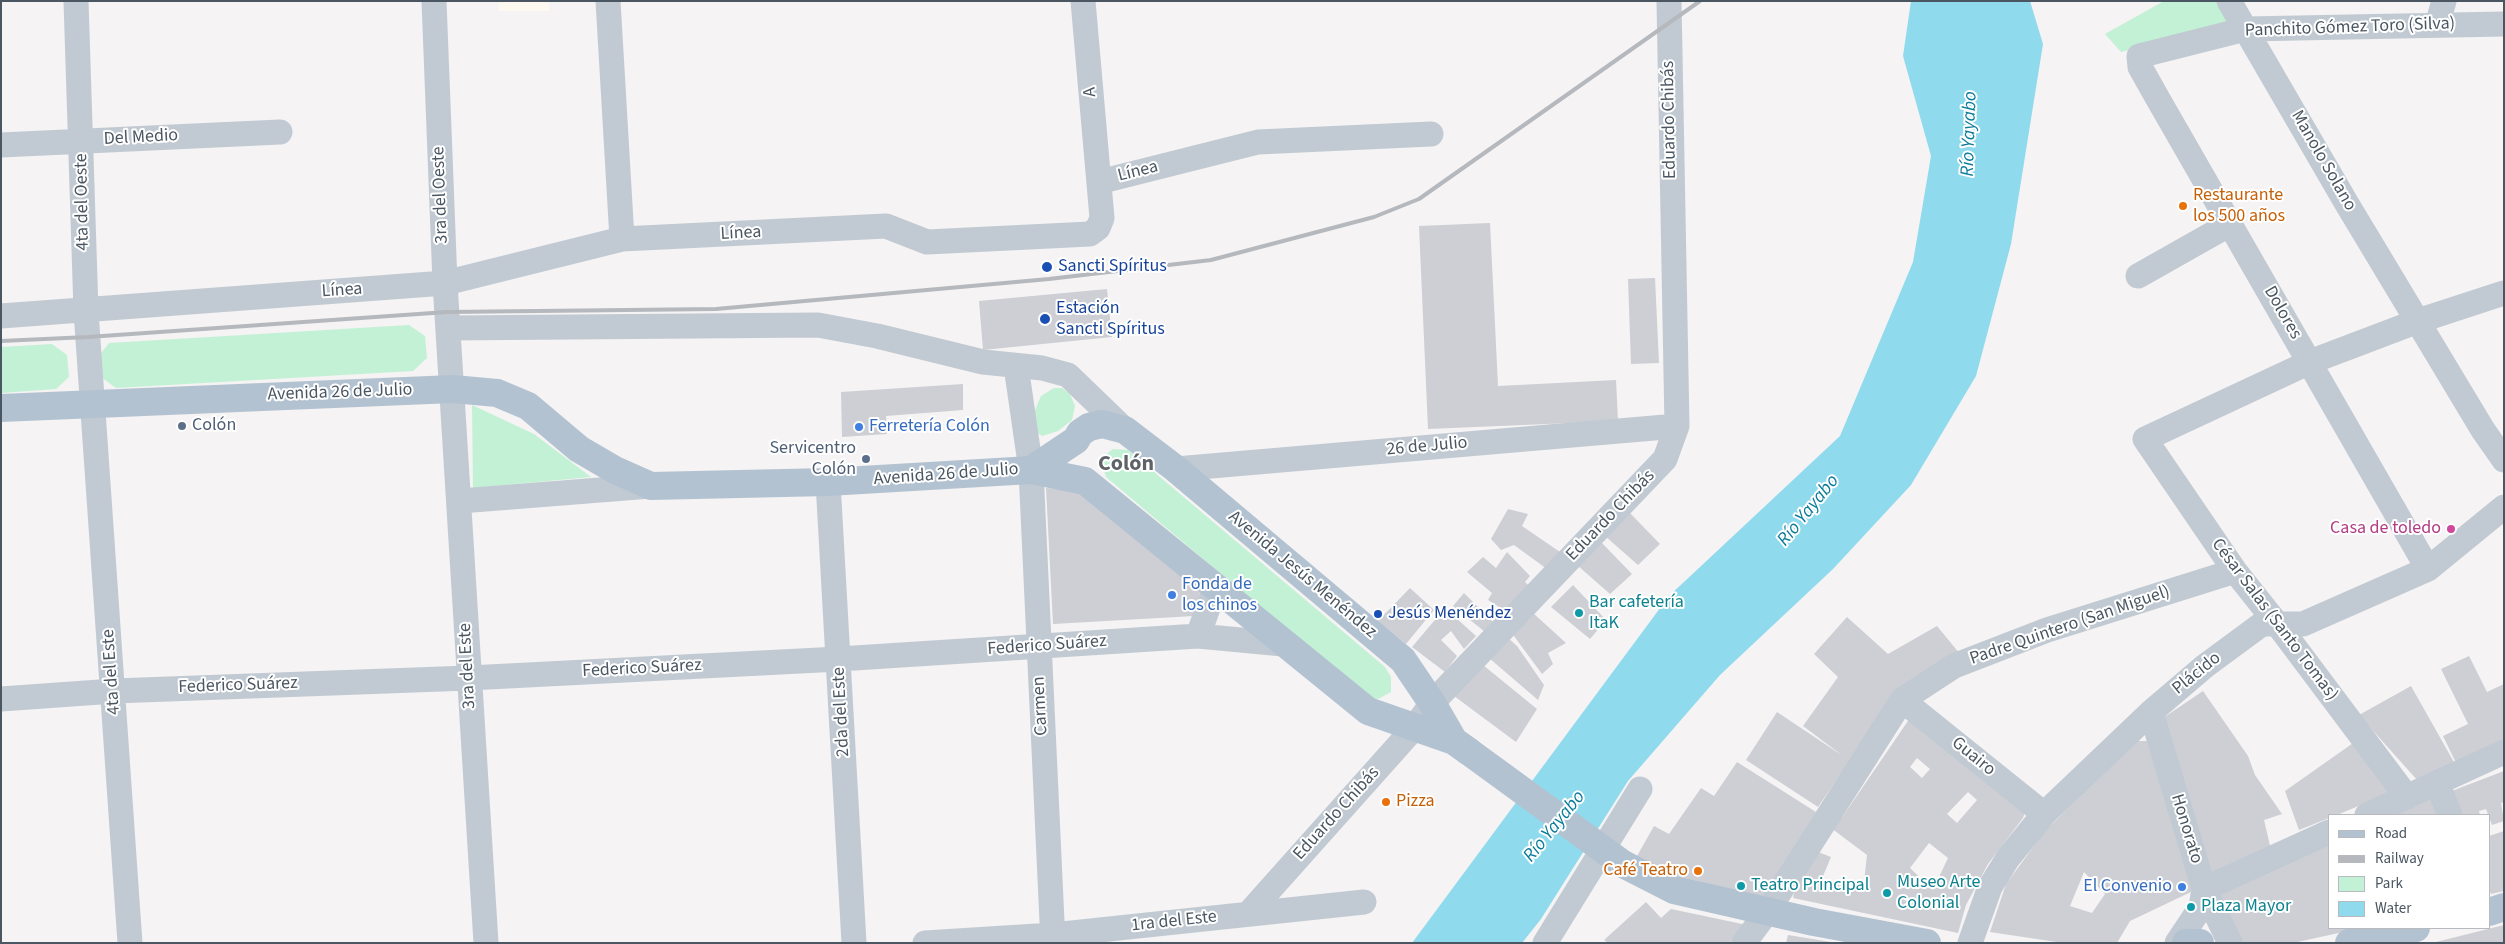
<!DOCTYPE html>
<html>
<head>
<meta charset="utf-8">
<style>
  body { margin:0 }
  #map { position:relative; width:2505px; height:944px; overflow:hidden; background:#f5f3f3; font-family:"Source Sans 3",sans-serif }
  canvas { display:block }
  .frame { position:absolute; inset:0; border:2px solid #4a5661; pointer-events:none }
  .legend { position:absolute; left:2328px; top:814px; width:162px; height:115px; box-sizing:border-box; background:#fff; border:1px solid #b7bbc0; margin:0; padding:6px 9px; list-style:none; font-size:15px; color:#4a5661 }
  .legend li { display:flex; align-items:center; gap:10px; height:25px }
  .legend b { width:25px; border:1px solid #b7bbc0 }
</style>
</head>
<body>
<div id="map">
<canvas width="2505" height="944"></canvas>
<div class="frame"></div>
<ul class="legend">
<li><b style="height:6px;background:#b3c2d1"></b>Road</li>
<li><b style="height:6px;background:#b5b8bd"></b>Railway</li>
<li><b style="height:14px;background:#c3f1d5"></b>Park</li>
<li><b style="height:14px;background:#90daee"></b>Water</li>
</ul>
</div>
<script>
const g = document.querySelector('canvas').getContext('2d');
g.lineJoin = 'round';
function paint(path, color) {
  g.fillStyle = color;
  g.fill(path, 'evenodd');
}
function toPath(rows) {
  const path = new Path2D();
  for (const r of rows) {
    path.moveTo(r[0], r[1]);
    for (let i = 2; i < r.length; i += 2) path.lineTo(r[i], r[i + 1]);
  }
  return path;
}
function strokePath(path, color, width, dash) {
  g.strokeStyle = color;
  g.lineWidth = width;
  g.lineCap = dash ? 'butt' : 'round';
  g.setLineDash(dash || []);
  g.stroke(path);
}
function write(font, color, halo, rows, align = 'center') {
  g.font = font + ' "Source Sans 3",sans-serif';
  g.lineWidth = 4;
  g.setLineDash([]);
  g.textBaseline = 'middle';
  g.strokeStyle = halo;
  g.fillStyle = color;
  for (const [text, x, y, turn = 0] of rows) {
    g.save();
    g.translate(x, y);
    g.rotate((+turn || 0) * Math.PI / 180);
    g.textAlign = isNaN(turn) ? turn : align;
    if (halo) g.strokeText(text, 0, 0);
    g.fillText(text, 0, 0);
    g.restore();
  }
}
paint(toPath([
  [499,1,549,1,549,11,499,11]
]), '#fdf9ef');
paint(toPath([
  [2164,1,2217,1,2230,23,2121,52,2105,34],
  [409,325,425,336,427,358,413,371,116,388,101,377,99,356,109,343],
  [52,344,67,355,69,377,56,389,1,393,1,347],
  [1054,388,1062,388,1070,394,1075,406,1072,420,1058,431,1042,436,1034,430,1032,417,1041,396],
  [472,405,534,434,591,477,473,488],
  [1113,449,1128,450,1385,667,1391,677,1391,692,1378,699,1368,698,1106,477,1103,467,1104,456]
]), '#c3f1d5');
paint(toPath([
  [1911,1,2030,1,2043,44,2011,244,1976,376,1911,485,1833,569,1720,675,1628,781,1541,919,1522,943,1412,943,1669,596,1840,436,1913,262,1931,156,1903,56]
]), '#90daee');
paint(toPath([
  [1490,223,1498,386,1616,380,1618,421,1428,429,1419,226],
  [1655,278,1659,363,1631,364,1628,279],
  [1107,289,1112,337,983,350,979,301],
  [963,384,963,410,886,416,887,434,842,437,841,392],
  [1046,488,1079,490,1200,592,1194,616,1053,624],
  [1508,509,1528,514,1522,526,1560,552,1547,569,1514,545,1501,550,1491,539],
  [1629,512,1660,544,1638,565,1605,536],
  [1601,542,1632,574,1610,594,1577,565],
  [1507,552,1530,576,1525,582,1529,586,1504,610,1488,600,1492,593,1467,572,1483,557,1496,568],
  [1573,585,1606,620,1590,639,1551,607],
  [1410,588,1434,610,1406,644,1378,621],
  [1464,593,1494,623,1485,632,1453,606],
  [1445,608,1476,636,1464,649,1451,631,1441,640,1457,656,1445,672,1412,647],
  [1533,613,1566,643,1548,653,1553,664,1542,674,1511,632],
  [1847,617,1888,654,1937,626,1960,654,1850,760,1818,807,1746,760,1777,712,1843,756,1803,726,1838,677,1814,654],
  [1506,636,1517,646,1544,685,1538,700,1489,658],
  [2469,656,2487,692,2504,684,2504,742,2457,765,2443,736,2468,724,2441,669],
  [1483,665,1537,709,1516,742,1454,696],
  [2411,686,2455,764,2418,781,2359,715],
  [2203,691,2248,756,2255,775,2282,814,2264,820,2271,850,2208,875,2163,718],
  [1910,718,2025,812,2023,818,1988,864,1966,905,1958,933,1793,898,1797,880,1813,850,1831,857,1821,881,1863,891,1867,855,1831,828,1843,816],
  [1917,758,1930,769,1922,778,1910,767],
  [1968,792,1977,800,1957,823,1947,814],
  [1929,843,1948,858,1933,890,1910,868],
  [2136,741,2147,741,2193,891,2130,921,2117,943,2063,943,1990,932,2006,884,2045,831],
  [2084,872,2105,894,2092,913,2070,906],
  [2356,741,2394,791,2337,815,2329,815,2329,818,2299,830,2285,791],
  [1737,762,1816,812,1762,903,1700,888,1704,883,1632,865,1654,826,1669,834,1701,788,1714,796],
  [2504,771,2504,802,2501,803,2504,821,2492,825,2486,809,2479,811,2480,815,2458,815,2449,792],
  [2430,797,2437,815,2389,815],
  [2504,831,2504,891,2491,894,2489,889,2489,836],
  [2329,843,2329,928,2357,929,2293,943,2241,943,2219,894],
  [1646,902,1661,918,1671,909,1747,925,1730,943,1608,943,1604,940],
  [2504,925,2504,943,2436,943,2436,942],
  [1788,935,1831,942,1830,943,1786,943]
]), '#cdcfd5');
strokePath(toPath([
  [76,1,86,311,130,943],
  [434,1,445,283,486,943],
  [608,1,622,239],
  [2229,1,2347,204,2483,430,2504,460],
  [2437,25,2444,1],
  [1,145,280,132],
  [1099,182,1258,142,1431,134],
  [2138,276,2230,224],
  [1,316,445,283,622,239,886,226,927,242,1090,234,1098,228,1102,218,1083,1],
  [448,328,818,325,877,336,983,362,1042,368,1068,375,1125,430],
  [1016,366,1031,470,1053,943],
  [1176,469,1677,426],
  [828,482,854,943],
  [460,501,651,486],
  [2428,569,2158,99,2140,67,2139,56,2246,29,2504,24],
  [1198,636,1215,588],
  [1,699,114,691,469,678,839,659,1198,636,1283,644],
  [1902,700,2044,814],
  [2151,712,2204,889,2230,943],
  [2437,783,2450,815],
  [2407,797,2278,625,2235,571,2145,439,2310,362,2418,321,2504,293],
  [2367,815,2504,752],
  [1248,914,1414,728,1432,703,1665,459,1677,426,1669,1],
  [925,943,1053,935,1364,902],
  [1545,943,1640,789],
  [1744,943,1767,912,1902,700,1954,666,2047,630,2235,571],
  [1970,943,1990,887,2008,858,2044,814,2151,712,2205,666,2262,624,2303,624,2428,569,2504,507],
  [2177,943,2201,907,2204,889,2329,832]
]), '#c1cad2', 25);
strokePath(toPath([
  [1,408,453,389,497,393,528,406,579,449,615,470,651,486,828,482,1031,470,1085,481,1368,711,1454,741,1468,751],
  [1031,470,1076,440,1080,433,1089,427,1102,424,1125,430,1176,469,1403,660,1432,703,1454,741],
  [1623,864,1674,890,1814,922,1927,943],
  [2489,912,2504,907],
  [2186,943,2200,943],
  [2349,943,2416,928]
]), '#b3c2d1', 28);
strokePath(toPath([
  [1,341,88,337,447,312,716,309,1049,279,1211,260,1374,217,1419,199,1700,1]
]), '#b5b8bd', 4);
strokePath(toPath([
  [1468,751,1623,864]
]), '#b3c2d1', 28);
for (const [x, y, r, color] of [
  [2183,206,5,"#e8710a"],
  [1047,267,6,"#1a4fb4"],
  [1045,319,6,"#1a4fb4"],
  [182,426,5,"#5c6f8a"],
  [859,427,5,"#3f7fe0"],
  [866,459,5,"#5c6f8a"],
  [2451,529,5,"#d1479c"],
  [1172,595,5,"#3f7fe0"],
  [1579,613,5,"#0f9aa8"],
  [1378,614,5,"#1a4fb4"],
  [1386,802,5,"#e8710a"],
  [1698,871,5,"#e8710a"],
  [1741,886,5,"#0f9aa8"],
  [2182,887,5,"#3f7fe0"],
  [1887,893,5,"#0f9aa8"],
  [2191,907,5,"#0f9aa8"]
]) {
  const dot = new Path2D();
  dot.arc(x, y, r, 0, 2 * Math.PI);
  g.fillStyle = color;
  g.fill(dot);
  strokePath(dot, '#fff', 2);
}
write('18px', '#4a5661', '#fff', [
  ["Panchito Gómez Toro (Silva)",2350,28,-2],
  ["A",1091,92,-95],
  ["Eduardo Chibás",1670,120,-91],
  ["Del Medio",141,138,-3],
  ["Manolo Solano",2323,161,60],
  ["Línea",1138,172,-14],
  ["3ra del Oeste",441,195,-92],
  ["4ta del Oeste",83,202,-91],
  ["Línea",741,234,-3],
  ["Línea",342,291,-4],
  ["Dolores",2282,313,60],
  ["Avenida 26 de Julio",340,393,-2],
  ["26 de Julio",1427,447,-5],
  ["Avenida 26 de Julio",946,475,-4],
  ["Eduardo Chibás",1611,516,-46],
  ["Avenida Jesús Menéndez",1302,575,40],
  ["César Salas (Santo Tomas)",2274,620,53],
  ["Padre Quintero (San Miguel)",2070,626,-19],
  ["Federico Suárez",1047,646,-4],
  ["3ra del Este",468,666,-93],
  ["Federico Suárez",642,669,-3],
  ["4ta del Este",112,672,-94],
  ["Plácido",2197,674,-39],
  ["Federico Suárez",238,686,-2],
  ["Carmen",1041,706,-93],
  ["2da del Este",842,712,-93],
  ["Guairo",1973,757,39],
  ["Eduardo Chibás",1337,814,-48],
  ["Honorato",2186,829,73],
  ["1ra del Este",1174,922,-6]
]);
write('18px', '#c56008', '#fff', [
  ["Restaurante",2193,196],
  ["los 500 años",2193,217],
  ["Pizza",1396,802],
  ["Café Teatro",1688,871,"right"]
], 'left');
write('18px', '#164399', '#fff', [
  ["Sancti Spíritus",1058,267],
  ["Estación",1056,309],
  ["Sancti Spíritus",1056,330],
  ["Jesús Menéndez",1388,614]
], 'left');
write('18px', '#4e5e75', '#fff', [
  ["Colón",192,426],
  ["Servicentro",856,449,"right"],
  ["Colón",856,470,"right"]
], 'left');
write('18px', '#366cbe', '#fff', [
  ["Ferretería Colón",869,427],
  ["Fonda de",1182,585],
  ["los chinos",1182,606],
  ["El Convenio",2172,887,"right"]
], 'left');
write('18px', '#b23c85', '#fff', [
  ["Casa de toledo",2441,529]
], 'right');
write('18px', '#0d838f', '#fff', [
  ["Bar cafetería",1589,603],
  ["ItaK",1589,624],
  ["Museo Arte",1897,883],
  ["Colonial",1897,904],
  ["Teatro Principal",1751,886],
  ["Plaza Mayor",2201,907]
], 'left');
write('italic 19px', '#0c7c9b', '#fff', [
  ["Río Yayabo",1970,134,-88],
  ["Río Yayabo",1809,511,-51],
  ["Río Yayabo",1555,827,-51]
]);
write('bold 22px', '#5f6368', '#fff', [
  ["Colón",1126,465]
]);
</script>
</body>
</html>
